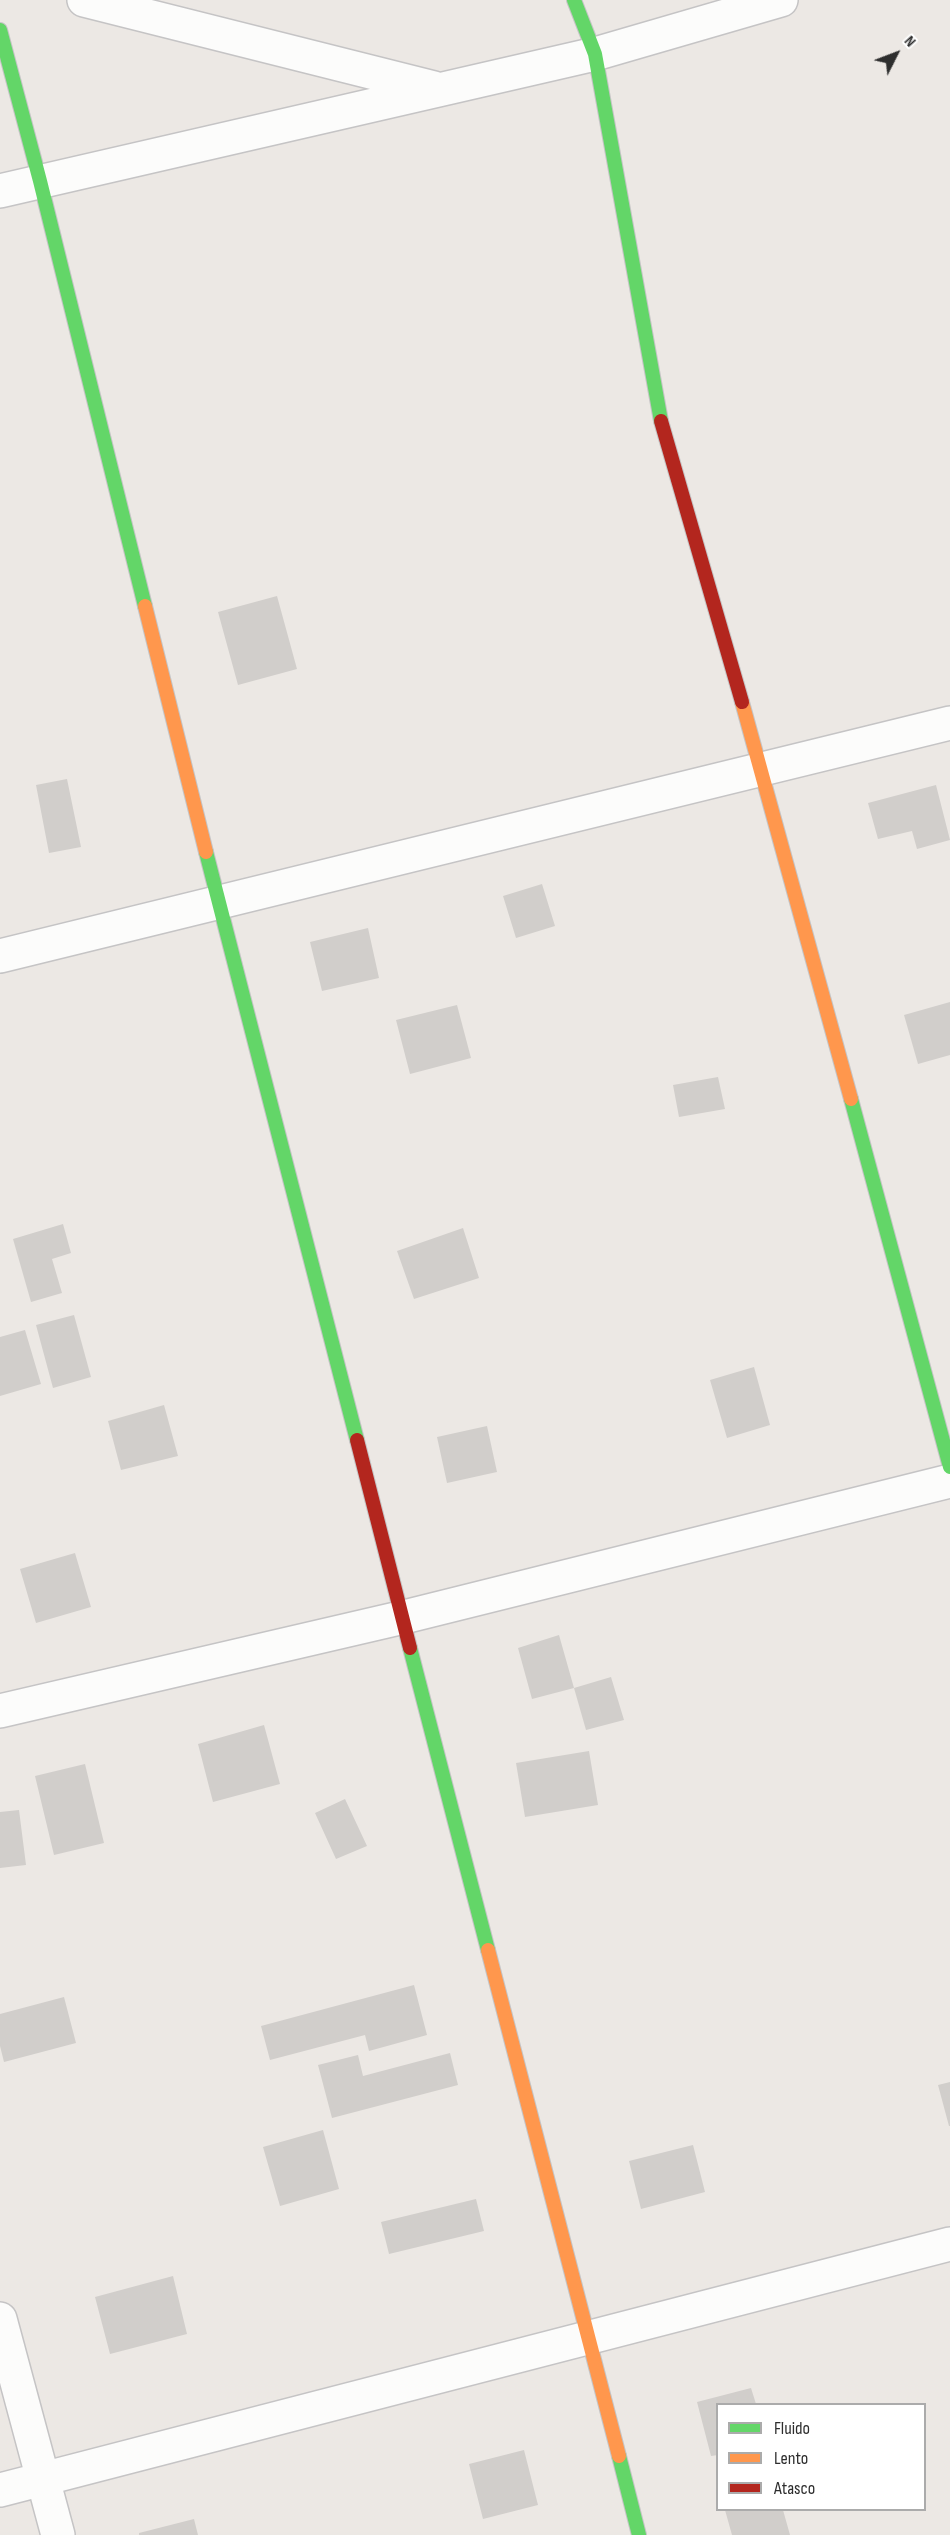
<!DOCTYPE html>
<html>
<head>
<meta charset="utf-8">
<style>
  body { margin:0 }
  #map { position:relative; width:950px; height:2535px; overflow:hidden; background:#ece8e4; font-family:"Sofia Sans Condensed",sans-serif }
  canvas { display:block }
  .legend { position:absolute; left:716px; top:2403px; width:210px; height:108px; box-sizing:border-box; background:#fff; border:2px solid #ababab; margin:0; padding:8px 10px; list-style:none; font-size:18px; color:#2e2e2e }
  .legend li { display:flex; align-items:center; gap:12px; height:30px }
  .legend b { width:30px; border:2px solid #ababab }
  .north { position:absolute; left:866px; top:24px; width:60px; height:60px; -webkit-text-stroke:4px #fff; paint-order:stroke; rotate:48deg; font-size:16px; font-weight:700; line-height:24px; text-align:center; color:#2e2e2e }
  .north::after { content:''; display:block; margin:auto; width:21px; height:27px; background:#2e2e2e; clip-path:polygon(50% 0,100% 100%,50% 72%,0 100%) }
</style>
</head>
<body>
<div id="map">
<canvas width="950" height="2535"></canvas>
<ul class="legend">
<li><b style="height:8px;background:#63d668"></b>Fluido</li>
<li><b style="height:8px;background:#ff974d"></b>Lento</li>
<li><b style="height:8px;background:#b3261e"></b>Atasco</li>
</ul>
<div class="north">N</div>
</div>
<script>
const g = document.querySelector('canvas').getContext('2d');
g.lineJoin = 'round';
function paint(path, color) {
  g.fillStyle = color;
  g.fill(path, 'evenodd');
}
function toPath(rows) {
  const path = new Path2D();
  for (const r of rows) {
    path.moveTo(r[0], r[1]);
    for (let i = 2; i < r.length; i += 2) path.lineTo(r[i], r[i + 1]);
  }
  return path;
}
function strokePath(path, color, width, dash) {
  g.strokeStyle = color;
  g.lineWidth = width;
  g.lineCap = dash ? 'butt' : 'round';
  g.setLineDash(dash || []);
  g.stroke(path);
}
paint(toPath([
  [277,596,297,669,238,685,218,612],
  [67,779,81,847,49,853,36,785],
  [936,785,950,840,917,849,912,831,878,839,868,803],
  [542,884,555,926,516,938,503,896],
  [368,928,379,978,322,991,310,942],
  [950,1002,950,1055,918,1064,904,1015],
  [457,1005,471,1058,410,1074,396,1020],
  [718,1077,725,1109,679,1117,673,1085],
  [63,1224,71,1253,52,1259,62,1293,31,1302,13,1239],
  [463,1228,479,1278,414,1299,397,1251],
  [74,1315,91,1377,53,1388,36,1325],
  [25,1330,41,1384,0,1396,0,1337],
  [754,1367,770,1425,727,1438,710,1380],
  [164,1405,178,1456,121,1470,108,1421],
  [487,1426,497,1472,447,1483,437,1437],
  [75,1553,91,1607,36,1623,20,1569],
  [559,1635,574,1688,532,1699,518,1648],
  [611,1677,624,1720,586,1730,574,1688],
  [264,1725,280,1784,213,1802,198,1744],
  [589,1751,598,1805,525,1817,516,1763],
  [85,1764,104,1843,54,1855,35,1776],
  [345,1799,367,1846,336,1859,315,1813],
  [19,1810,26,1865,0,1868,0,1812],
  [414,1985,427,2035,369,2051,365,2035,270,2060,261,2026],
  [64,1997,76,2043,4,2062,0,2046,0,2014],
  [450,2053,458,2085,332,2118,318,2065,358,2055,363,2076],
  [950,2082,950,2126,949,2126,938,2085],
  [323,2130,339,2189,280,2206,263,2147],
  [693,2145,705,2192,641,2209,629,2161],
  [476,2199,484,2231,389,2254,381,2222],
  [173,2276,187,2334,110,2354,95,2297],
  [751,2388,756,2404,718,2404,718,2455,711,2456,697,2402],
  [524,2450,538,2505,483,2519,469,2464],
  [725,2510,783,2510,790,2535,732,2535],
  [194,2519,198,2535,139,2535,139,2533]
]), '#d1cecb');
const street = toPath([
  [84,0,434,88],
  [0,191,595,54,781,0],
  [0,956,950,723],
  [0,1711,404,1617,950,1481],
  [0,2319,58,2535],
  [0,2490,950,2244]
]);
const fast = toPath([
  [574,0,595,54,661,421],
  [0,30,40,181,145,606],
  [206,852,357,1440],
  [851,1099,950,1467],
  [410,1648,488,1950],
  [619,2456,639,2535]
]);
const slow = toPath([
  [145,606,206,852],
  [742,702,851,1099],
  [488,1950,619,2456]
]);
const jam = toPath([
  [661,421,742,702],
  [357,1440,410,1648]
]);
strokePath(street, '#c5c4c5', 36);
strokePath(fast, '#c5c4c5', 16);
strokePath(slow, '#c5c4c5', 16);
strokePath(jam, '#c5c4c5', 16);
strokePath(street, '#fcfcfb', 33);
strokePath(fast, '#63d668', 14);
strokePath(slow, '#ff974d', 14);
strokePath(jam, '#b3261e', 14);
</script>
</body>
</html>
